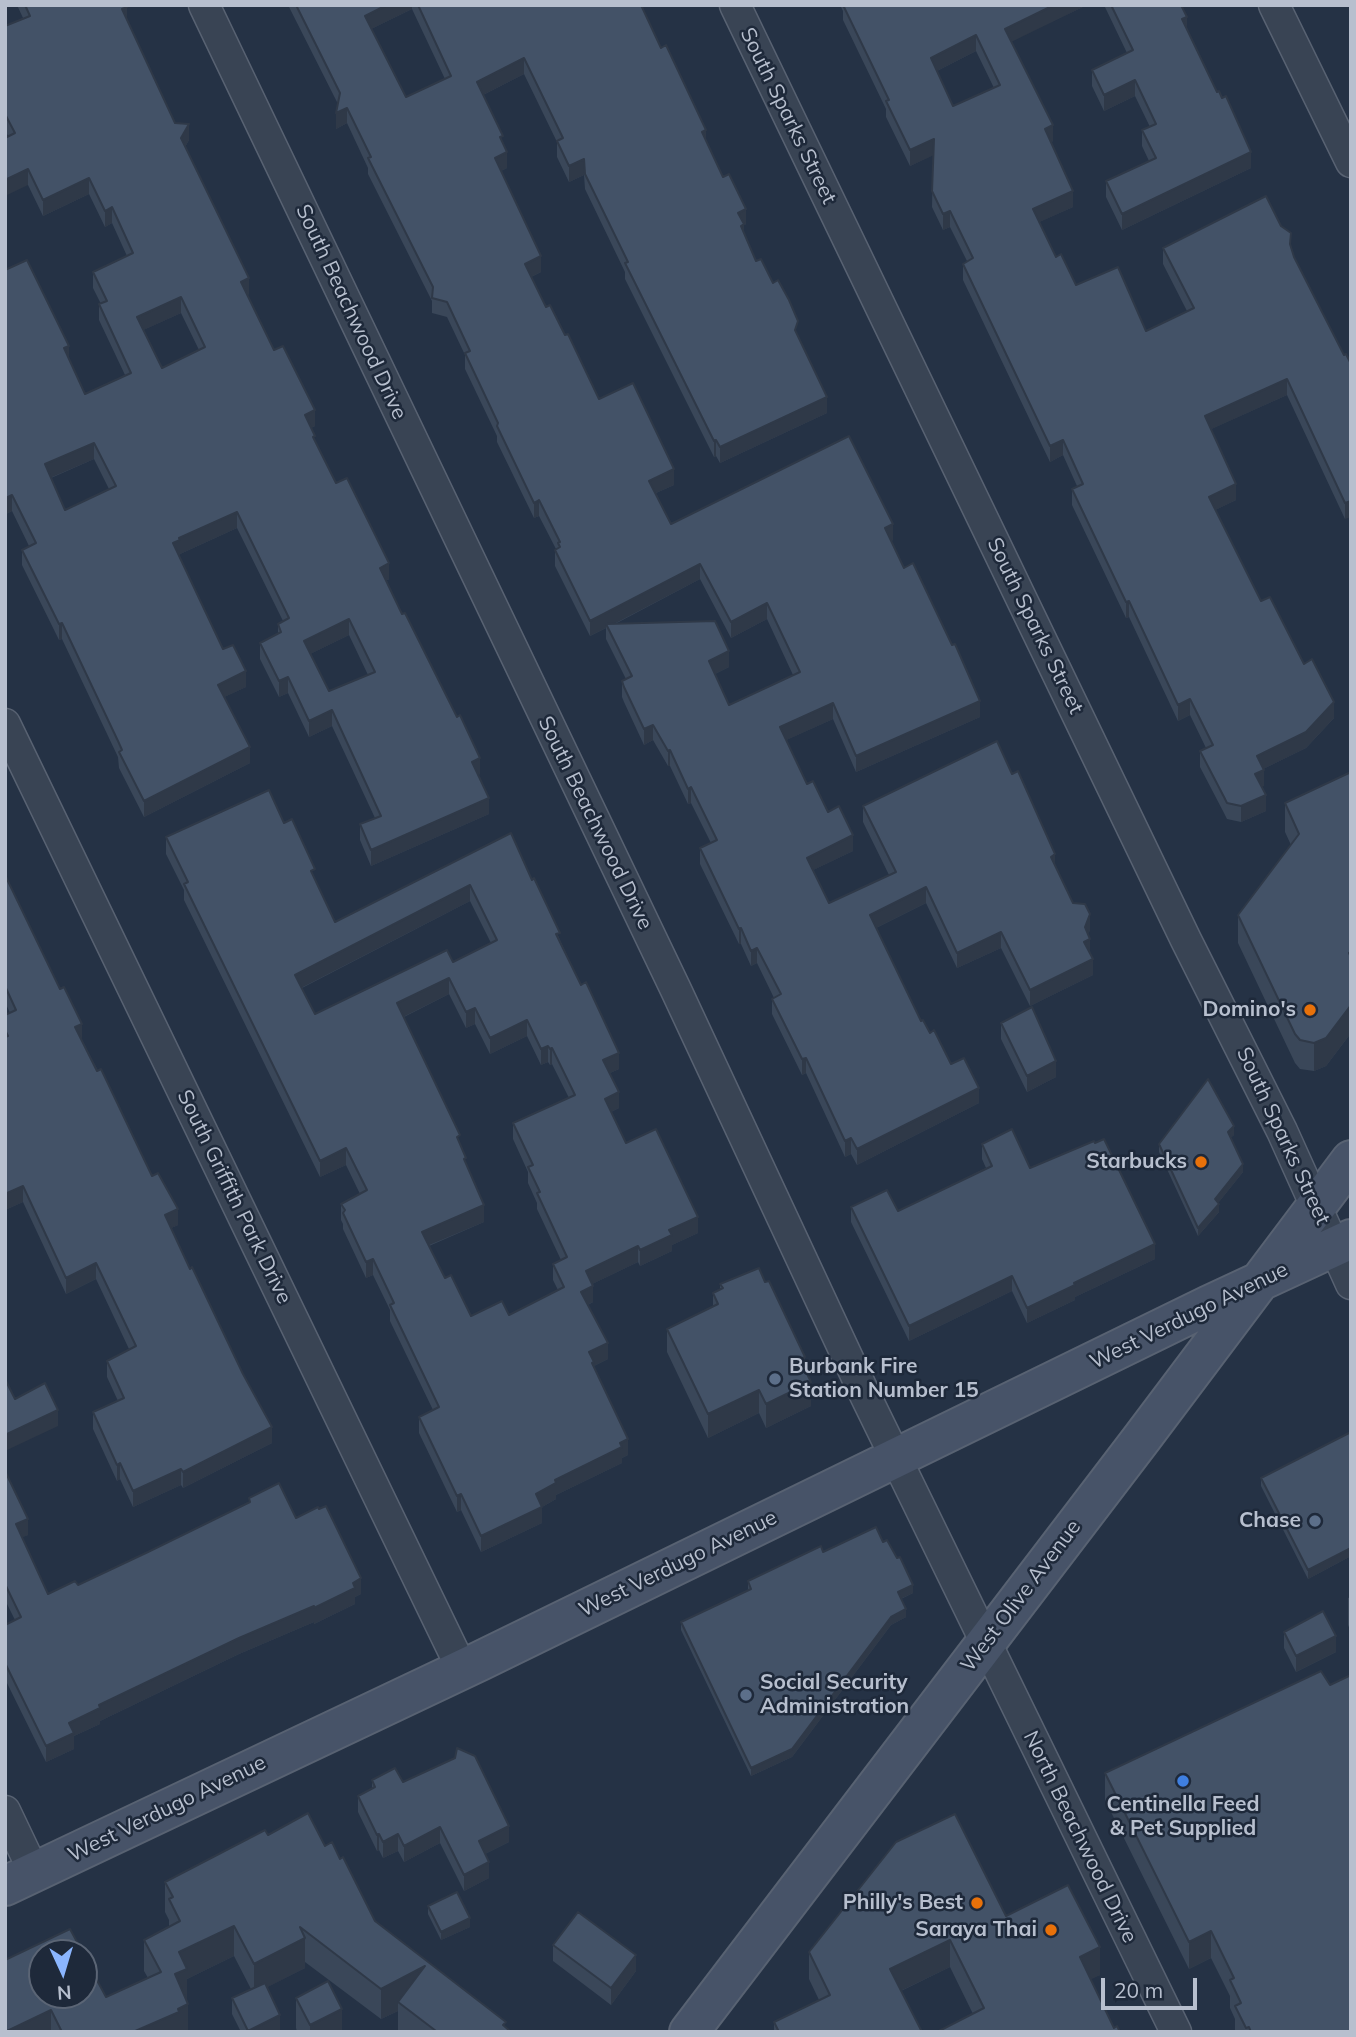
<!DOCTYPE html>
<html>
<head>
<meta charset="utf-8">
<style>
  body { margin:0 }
  #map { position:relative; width:1356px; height:2037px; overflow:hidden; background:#253245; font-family:Mulish,sans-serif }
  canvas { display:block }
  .frame { position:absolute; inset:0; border:7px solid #b7bfce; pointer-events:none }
  .north { position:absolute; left:28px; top:1939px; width:70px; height:70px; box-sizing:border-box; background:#1e293a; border:2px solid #5b6575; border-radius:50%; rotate:176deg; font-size:19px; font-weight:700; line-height:28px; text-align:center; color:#b7bfce }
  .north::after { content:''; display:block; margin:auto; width:24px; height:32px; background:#8bb6ff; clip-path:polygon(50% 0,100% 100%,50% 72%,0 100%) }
  .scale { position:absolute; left:1101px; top:1978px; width:96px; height:32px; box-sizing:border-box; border:4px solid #b7bfce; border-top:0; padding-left:9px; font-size:21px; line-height:24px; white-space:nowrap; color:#b7bfce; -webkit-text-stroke:5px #1e293a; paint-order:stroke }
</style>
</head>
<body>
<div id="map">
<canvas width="1356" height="2037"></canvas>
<div class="frame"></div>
<div class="north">N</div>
<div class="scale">20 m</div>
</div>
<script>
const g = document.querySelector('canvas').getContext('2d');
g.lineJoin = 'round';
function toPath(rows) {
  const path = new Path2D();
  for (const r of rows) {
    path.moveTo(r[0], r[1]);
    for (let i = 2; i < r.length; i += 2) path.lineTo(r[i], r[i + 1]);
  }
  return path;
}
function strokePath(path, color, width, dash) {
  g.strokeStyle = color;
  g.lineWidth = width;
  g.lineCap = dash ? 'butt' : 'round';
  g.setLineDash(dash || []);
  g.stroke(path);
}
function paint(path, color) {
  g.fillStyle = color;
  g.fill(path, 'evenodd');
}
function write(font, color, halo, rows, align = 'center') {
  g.font = font + ' Mulish,sans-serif';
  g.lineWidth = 5;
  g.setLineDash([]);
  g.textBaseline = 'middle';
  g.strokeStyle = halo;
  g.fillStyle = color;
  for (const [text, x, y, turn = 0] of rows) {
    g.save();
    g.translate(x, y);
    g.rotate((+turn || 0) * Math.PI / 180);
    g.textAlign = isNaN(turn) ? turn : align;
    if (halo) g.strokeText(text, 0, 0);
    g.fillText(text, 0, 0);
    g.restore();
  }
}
const minor = toPath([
  [204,5,676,990,866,1397,1176,2032],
  [735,5,1186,940,1282,1131,1351,1284],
  [1274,5,1351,162],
  [5,724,462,1669],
  [5,1811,34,1872]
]);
const secondary = toPath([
  [5,1886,480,1661,1209,1305,1351,1239],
  [689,2032,1142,1438,1351,1160]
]);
strokePath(minor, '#586272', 33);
strokePath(secondary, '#586272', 42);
strokePath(minor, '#394454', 30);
strokePath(secondary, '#475368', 38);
paint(toPath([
  [17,5,127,5,127,21,175,123,189,140,185,147,249,294,247,295,274,350,315,426,311,428,315,442,336,483,389,579,386,581,480,774,478,775,489,814,371,866,360,840,360,824,375,818,332,726,309,737,288,693,279,697,260,659,260,643,278,634,278,624,283,621,237,528,180,554,179,556,223,649,246,687,224,697,250,763,144,817,119,768,118,757,62,639,59,640,22,565,22,550,29,546,12,511,6,514,5,512,5,270,69,359,85,394,125,375,99,320,99,304,101,304,93,288,93,272,127,256,112,223,105,227,89,194,43,216,28,185,5,129,5,26,23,18],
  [181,313,199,350,162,368,143,330],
  [94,459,109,489,65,510,51,478],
  [349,635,368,675,329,691,310,654],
  [288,5,642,5,642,8,746,224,744,225,744,234,756,261,798,335,827,413,720,463,716,456,714,457,625,279,625,272,585,189,584,175,569,182,557,157,557,142,524,74,483,95,503,144,507,168,501,171,541,272,531,277,546,307,565,335,599,399,674,485,656,493,671,524,893,540,891,541,980,717,856,772,833,719,786,740,807,784,828,812,853,851,813,870,829,903,889,875,863,822,863,806,1055,866,1073,903,1090,930,1088,934,1093,975,1030,1006,1001,948,957,968,926,903,876,928,921,1021,979,1103,857,1165,851,1154,845,1157,806,1073,802,1075,772,1014,772,999,774,998,757,963,751,966,741,944,739,944,700,864,700,848,711,843,691,803,688,804,670,766,668,766,653,740,644,745,624,702,622,697,622,681,626,679,606,639,606,628,590,636,555,566,555,550,556,549,539,516,534,518,497,442,497,436,465,369,465,355,447,317,432,313,432,301,368,174,368,168,347,123,336,129,338,104],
  [412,9,445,79,406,97,371,29],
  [700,579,731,638,767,619,793,675,729,705,715,674,729,667,615,624],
  [840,5,1087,5,1011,41,1053,141,1051,142,1073,207,1039,222,1056,257,1076,285,1146,331,1187,311,1163,264,1163,248,1291,247,1294,257,1344,355,1346,354,1345,519,1287,395,1211,429,1236,500,1215,510,1261,601,1304,664,1334,718,1306,748,1263,769,1264,786,1262,786,1266,811,1241,822,1227,819,1224,813,1200,767,1200,751,1206,748,1190,715,1178,721,1129,617,1126,618,1072,505,1072,489,1077,486,1063,455,1050,462,963,280,963,264,967,261,950,227,943,230,932,207,933,155,910,166,886,117,886,109,843,20,843,11],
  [976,51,994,88,953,106,937,71],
  [1104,5,1181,5,1187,29,1251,168,1122,230,1106,197,1106,181,1149,161,1142,146,1142,130,1150,127,1135,96,1104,111,1092,86,1092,70,1127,53],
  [1351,772,1351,1033,1326,1066,1314,1071,1300,1069,1295,1063,1238,943,1238,915,1291,845,1285,832,1285,803],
  [284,823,315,880,335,922,511,833,619,1069,610,1073,619,1108,611,1112,626,1143,698,1233,672,1245,672,1251,640,1266,638,1262,592,1284,593,1302,588,1305,608,1359,594,1366,594,1368,628,1455,622,1458,622,1463,556,1495,556,1499,542,1507,542,1523,481,1552,461,1510,457,1512,419,1433,419,1417,433,1410,390,1321,390,1310,373,1275,366,1278,343,1229,343,1224,341,1220,341,1204,360,1194,346,1165,320,1177,184,900,184,890,166,854,166,837],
  [470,901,491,943,453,962,315,1014,302,988],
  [449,994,466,1028,475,1024,490,1054,527,1036,541,1065,548,1062,550,1065,552,1064,569,1098,513,1123,513,1139,528,1172,528,1183,537,1203,537,1209,561,1260,553,1264,553,1280,558,1290,509,1315,471,1316,445,1278,429,1246,484,1222,460,1145,404,1017],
  [5,875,82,1040,178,1225,171,1228,272,1443,183,1488,181,1485,133,1507,120,1479,117,1481,93,1429,93,1412,118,1401,107,1377,107,1361,129,1349,96,1279,66,1294,23,1202,5,1210,5,1015,10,1013,5,1002],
  [1001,1023,1056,1077,1027,1092,1001,1039],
  [1234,1135,1230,1138,1243,1172,1218,1203,1219,1212,1198,1236,1159,1152,1159,1144],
  [982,1144,1030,1168,1155,1259,1075,1297,1075,1300,1027,1323,1012,1291,909,1341,851,1222,851,1207,898,1211,986,1168,982,1159],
  [720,1284,805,1369,811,1406,766,1428,759,1413,708,1438,667,1352,667,1329,713,1307,713,1293,720,1290],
  [1351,1432,1351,1556,1308,1579,1261,1486,1261,1478],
  [5,1452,7,1472,6,1473,28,1535,22,1537,48,1594,78,1585,148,1552,249,1503,249,1498,296,1518,361,1594,355,1597,355,1604,314,1624,314,1622,239,1654,100,1721,100,1724,74,1736,74,1749,46,1762,5,1679,5,1625,15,1620,5,1600],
  [883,1542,913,1593,901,1599,906,1617,891,1625,792,1757,751,1776,681,1630,681,1622,748,1591,748,1581,823,1552],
  [1351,1597,1351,1632,1348,1625,1348,1598],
  [1284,1632,1336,1652,1296,1672,1284,1648],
  [1105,1773,1351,2032,1235,2032,1235,2019,1230,2008,1230,1996,1211,1958,1189,1969,1105,1800],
  [372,1780,403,1782,509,1842,485,1854,489,1878,464,1891,440,1843,404,1862,398,1851,383,1858,379,1850,377,1851,358,1812,358,1796,372,1789],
  [268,1835,325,1846,340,1859,375,1921,511,2032,398,2032,398,2011,381,2019,305,1962,305,1968,267,1987,280,2031,241,2032,232,2014,232,1998,251,1989,234,1956,187,1979,186,1999,188,2032,5,2032,5,1960,106,1997,148,1978,144,1971,144,1940,169,1927,169,1920,165,1912,165,1882],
  [428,1906,470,1927,441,1940,428,1914],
  [1006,1916,1100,1975,1090,1979,1114,2028,973,2014,950,1967,901,1991,922,2032,774,2032,774,2022,819,2000,809,1979,809,1952],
  [553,1945,636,1971,611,2005,553,1961],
  [296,1998,342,2032,297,2032,296,2028]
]), '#3a4759');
paint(toPath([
  [387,5,412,5,412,9,365,32,365,16],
  [1054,5,1087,5,1005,45,1005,29],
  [127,7,127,23,122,9],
  [1187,17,1187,33,1182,19],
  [976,35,976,51,931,74,931,58],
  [524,58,524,74,477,98,477,82],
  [1135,80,1135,96,1104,111,1104,95],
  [347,108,347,123,336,129,336,113],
  [189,124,189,140,181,154,181,138],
  [1053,125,1053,141,1045,145,1045,129],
  [706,130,706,145,702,132],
  [934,139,934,155,910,166,910,150],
  [507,152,507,168,495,174,495,158],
  [1251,152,1251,168,1122,230,1122,214],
  [584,159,584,175,569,182,569,166],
  [28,169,28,185,5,196,5,180],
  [89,178,89,194,43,216,43,200],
  [1073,191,1073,207,1033,225,1033,209],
  [112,207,112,223,105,227,105,211],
  [746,209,746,224,744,225,744,240,738,213],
  [950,211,950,227,943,230,943,214],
  [541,256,541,272,525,280,525,264],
  [249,278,249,294,241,298,241,282],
  [181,297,181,313,137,333,137,317],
  [69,346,69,361,64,348],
  [1287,379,1287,395,1205,432,1205,416],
  [827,397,827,413,720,463,720,447],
  [315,410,315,426,305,431,305,415],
  [716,440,716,456,714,457,714,441],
  [1063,440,1063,455,1050,462,1050,446],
  [94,443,94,459,45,480,45,464],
  [674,469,674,485,649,496,649,481],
  [1236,484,1236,500,1209,513,1209,497],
  [12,495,12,511,6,514,6,498],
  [539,500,539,516,534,518,534,503],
  [1351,501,1351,517,1345,519,1345,503],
  [237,512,237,528,180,554,180,556,173,543,179,538],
  [893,524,893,540,885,544,885,528],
  [389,563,389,579,380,584,380,568],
  [700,564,700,579,608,627,606,624,606,628,590,636,590,621],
  [1129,601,1129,617,1126,618,1126,602],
  [767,603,767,619,731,638,731,622],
  [349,619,349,635,304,657,304,641],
  [62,623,62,639,59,640,59,624],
  [729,651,729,667,709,677,709,661],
  [246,671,246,687,218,700,218,685],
  [288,677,288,693,279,697,279,681],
  [1190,699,1190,715,1178,721,1178,705],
  [980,701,980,717,856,772,856,756],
  [1334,702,1334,718,1306,748,1257,772,1257,756],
  [833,703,833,719,780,743,780,727],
  [332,710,332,726,309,737,309,721],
  [653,725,653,740,644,745,644,729],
  [250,747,250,763,144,817,144,801],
  [670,750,670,766,668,766,668,751],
  [480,758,480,774,472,778,472,762],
  [1264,770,1264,786,1255,790,1255,774],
  [691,787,691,803,688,804,688,789],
  [1266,795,1266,811,1241,822,1241,806],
  [489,798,489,814,371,866,371,850],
  [853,835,853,851,807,873,807,858],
  [1055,854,1055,870,1051,857],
  [470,885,470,901,295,991,295,975],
  [926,887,926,903,870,931,870,915],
  [1090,914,1090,930,1085,941,1090,939,1090,955,1084,957,1085,927],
  [741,928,741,944,739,944,739,929],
  [1001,932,1001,948,957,968,957,953],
  [757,948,757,963,751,966,751,951],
  [1093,959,1093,975,1030,1006,1030,990],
  [449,978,449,994,397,1020,397,1003],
  [1351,1005,1351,1033,1326,1066,1314,1071,1314,1043],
  [475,1008,475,1024,466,1028,466,1012],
  [527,1020,527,1036,490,1054,490,1038],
  [82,1024,82,1040,75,1027],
  [548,1046,548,1062,541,1065,541,1049],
  [552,1048,552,1064,550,1065,550,1049],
  [619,1053,619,1069,603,1076,603,1060],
  [806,1058,806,1073,802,1075,802,1059],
  [1056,1061,1056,1077,1027,1092,1027,1076],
  [979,1088,979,1103,857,1165,857,1149],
  [619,1092,619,1108,605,1115,605,1099],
  [1234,1126,1234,1135,1228,1140,1228,1132],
  [851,1138,851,1154,845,1157,845,1141],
  [346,1148,346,1165,320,1177,320,1161],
  [1243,1164,1243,1172,1215,1207,1215,1199],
  [23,1186,23,1202,5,1210,5,1194],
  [1219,1204,1219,1212,1198,1236,1198,1228],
  [484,1205,484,1222,422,1248,422,1232],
  [178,1209,178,1225,165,1231,165,1215],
  [698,1217,698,1233,672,1245,672,1251,640,1266,640,1250,669,1230],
  [1155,1244,1155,1259,1075,1297,1075,1300,1027,1323,1027,1308,1074,1283],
  [638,1246,638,1262,586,1287,586,1271],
  [373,1259,373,1275,366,1278,366,1262],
  [96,1263,96,1279,66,1294,66,1278],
  [1012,1276,1012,1291,909,1341,909,1326],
  [593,1286,593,1302,581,1308,581,1292],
  [608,1343,608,1359,594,1366,594,1379,589,1352],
  [805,1357,805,1380,800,1359],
  [811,1382,811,1406,766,1428,766,1404],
  [759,1390,759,1413,708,1438,708,1414],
  [58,1410,58,1426,5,1451,5,1435],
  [272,1427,272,1443,183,1488,183,1472],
  [628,1439,628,1455,622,1458,622,1463,556,1495,556,1499,542,1507,542,1523,481,1552,481,1536,555,1480],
  [7,1456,7,1472,5,1473,5,1457],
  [120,1463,120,1479,117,1481,117,1465],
  [181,1469,181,1485,133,1507,133,1491],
  [461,1494,461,1510,457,1512,457,1496],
  [28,1519,28,1535,16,1540,16,1524],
  [1351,1548,1351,1556,1308,1579,1308,1570],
  [361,1578,361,1594,355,1597,355,1604,314,1624,314,1608],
  [913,1585,913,1593,898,1600,898,1592],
  [314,1606,314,1622,239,1654,100,1721,100,1724,74,1736,74,1749,46,1762,46,1746,69,1723,99,1705,239,1638],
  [906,1609,906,1617,891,1625,792,1757,751,1776,751,1768,891,1617],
  [1336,1636,1336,1652,1296,1672,1296,1656],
  [509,1826,509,1842,479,1857,479,1841],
  [440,1827,440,1843,404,1862,404,1846],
  [379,1834,379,1850,377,1851,377,1835],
  [398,1834,398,1851,383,1858,383,1842],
  [489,1862,489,1878,464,1891,464,1875],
  [470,1918,470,1927,441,1940,441,1932],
  [234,1926,234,1956,187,1979,187,1999,175,2005,175,1974,179,1952],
  [1211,1931,1211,1958,1189,1969,1189,1942],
  [305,1938,305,1968,254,1994,254,1964],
  [950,1940,950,1967,890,1996,890,1969],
  [1100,1947,1100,1975,1080,1985,1080,1957],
  [636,1955,636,1971,611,2005,611,1988],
  [425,1966,398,2002,398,2011,381,2019,381,1989],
  [188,2004,188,2032,133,2032,178,2009],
  [342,2009,342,2032,310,2032,310,2025],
  [51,2010,51,2032,7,2032],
  [280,2015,280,2031,248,2032,248,2031]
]), '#2f3948');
const building = toPath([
  [25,5,127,5,127,7,122,9,175,123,189,124,181,138,249,278,241,282,274,350,283,346,315,410,305,415,315,436,313,437,336,483,347,478,389,563,380,568,402,614,405,613,457,717,460,715,480,758,472,762,489,798,371,850,360,824,381,816,332,710,309,721,288,677,279,681,260,643,281,632,278,624,289,618,237,512,179,538,180,540,173,543,223,649,233,645,246,671,218,685,250,747,144,801,119,752,122,750,118,741,62,623,59,624,22,550,36,543,12,495,6,498,5,496,5,270,27,260,69,346,64,348,85,394,131,373,99,304,107,301,93,272,133,253,112,207,105,211,89,178,43,200,28,169,5,180,5,138,15,133,5,114,5,26,30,16,25,5],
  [181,297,205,347,162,368,137,317,181,297],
  [94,443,116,486,65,510,45,464,94,443],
  [349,619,375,672,329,691,304,641,349,619],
  [296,5,387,5,365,16,406,97,451,76,418,5,641,5,661,48,666,45,706,130,702,132,723,177,729,174,746,209,738,213,744,224,741,226,756,261,761,259,773,283,778,280,789,300,798,321,795,330,827,397,720,447,716,440,714,441,625,263,628,262,585,174,584,159,569,166,557,141,563,138,524,58,477,82,503,136,500,137,507,152,495,158,541,256,525,264,546,307,550,305,565,335,568,334,599,399,633,383,674,469,649,481,671,524,849,436,893,524,885,528,904,568,913,563,952,645,955,644,980,701,856,756,833,703,780,727,807,784,813,781,828,812,839,806,853,835,807,858,829,903,896,872,863,806,997,741,1012,774,1018,771,1055,854,1051,857,1073,903,1085,904,1090,914,1085,927,1090,939,1084,942,1093,959,1030,990,1001,932,957,953,926,887,870,915,921,1021,923,1020,930,1033,934,1030,951,1064,964,1058,979,1088,857,1149,851,1138,845,1141,806,1058,802,1059,772,999,781,994,757,948,751,951,741,928,739,929,700,848,717,840,691,787,688,789,670,750,668,751,653,725,644,729,624,687,622,681,632,676,606,624,715,621,729,651,709,661,729,705,800,672,767,603,731,622,700,564,590,621,555,550,560,547,558,543,560,542,539,500,534,503,497,426,498,423,465,353,470,351,447,302,432,298,433,287,368,158,371,157,347,108,336,113,340,93,296,5],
  [843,5,1054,5,1005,29,1053,125,1045,129,1073,191,1033,209,1056,257,1061,254,1076,285,1118,267,1146,331,1194,308,1163,248,1266,196,1281,226,1291,233,1290,244,1294,257,1344,355,1346,354,1351,364,1351,501,1345,503,1287,379,1205,416,1236,484,1209,497,1261,601,1270,597,1304,664,1312,659,1334,702,1306,732,1257,756,1264,770,1255,774,1266,795,1241,806,1227,803,1224,797,1200,751,1213,745,1190,699,1178,705,1129,601,1126,602,1072,489,1083,484,1063,440,1050,446,963,264,973,258,950,211,943,214,932,191,934,139,910,150,886,101,889,100,843,5],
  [976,35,1000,85,953,106,931,58,976,35],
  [1111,5,1181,5,1187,17,1182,19,1217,92,1219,91,1222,98,1226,96,1251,152,1122,214,1106,181,1156,158,1142,130,1156,124,1135,80,1104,95,1092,70,1133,50,1111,5],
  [1351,772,1351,952,1349,953,1351,957,1351,1005,1326,1038,1314,1043,1300,1040,1295,1034,1238,915,1299,834,1285,803,1351,772],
  [269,790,284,823,292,819,315,869,311,871,335,922,511,833,532,880,534,878,560,933,556,934,581,985,586,982,619,1053,603,1060,619,1092,605,1099,626,1143,656,1129,698,1217,669,1230,672,1235,640,1250,638,1246,586,1271,593,1286,581,1292,608,1343,589,1352,594,1362,592,1363,628,1439,620,1443,622,1447,555,1480,556,1483,536,1494,542,1507,481,1536,461,1494,457,1496,419,1417,439,1407,390,1305,394,1303,373,1259,366,1262,343,1213,345,1210,341,1204,367,1190,346,1148,320,1161,184,884,188,882,166,837,269,790],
  [470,885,497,940,453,962,447,950,315,1014,295,975,470,885],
  [449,978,466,1012,475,1008,490,1038,527,1020,541,1049,548,1046,550,1049,552,1048,575,1095,513,1123,533,1165,528,1167,540,1192,537,1193,567,1257,553,1264,564,1287,509,1315,502,1301,471,1316,451,1275,445,1278,422,1232,484,1205,464,1159,466,1158,457,1137,460,1135,397,1003,449,978],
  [5,875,60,989,64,987,82,1024,75,1027,97,1071,101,1069,152,1176,158,1173,178,1209,165,1215,190,1269,192,1267,243,1374,272,1427,183,1472,181,1469,133,1491,120,1463,117,1465,93,1412,124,1398,107,1361,136,1346,96,1263,66,1278,23,1186,5,1194,5,1037,8,1036,5,1030,5,1015,16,1010,5,986,5,875],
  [1032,1007,1056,1061,1027,1076,1001,1023,1032,1007],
  [1208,1079,1234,1126,1228,1132,1243,1164,1215,1199,1219,1204,1198,1228,1159,1144,1208,1079],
  [1012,1129,1030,1168,1094,1141,1095,1143,1104,1139,1155,1244,1074,1283,1075,1285,1027,1308,1012,1276,909,1326,851,1207,887,1190,898,1211,992,1166,982,1144,1012,1129],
  [759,1268,765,1282,769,1281,805,1357,800,1359,811,1382,766,1404,759,1390,708,1414,667,1329,718,1304,713,1293,723,1288,720,1284,759,1268],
  [5,1379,15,1399,45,1383,58,1410,5,1435,5,1379],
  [1351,1432,1351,1548,1308,1570,1261,1478,1351,1432],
  [5,1471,28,1519,16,1524,48,1594,75,1581,78,1585,148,1552,250,1502,249,1498,279,1483,296,1518,318,1507,319,1509,326,1506,361,1578,353,1583,355,1588,314,1608,314,1606,239,1638,99,1705,100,1708,69,1723,74,1733,46,1746,5,1663,5,1625,21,1617,5,1584,5,1471],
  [876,1527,883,1542,887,1540,897,1558,900,1557,913,1585,898,1592,906,1609,891,1617,792,1749,751,1768,681,1622,751,1589,748,1581,821,1546,823,1552,876,1527],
  [1323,1611,1336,1636,1296,1656,1284,1632,1323,1611],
  [1321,1671,1330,1685,1351,1675,1351,2032,1251,2032,1249,2027,1246,2028,1235,2006,1241,2003,1230,1980,1234,1978,1211,1931,1189,1942,1105,1773,1321,1671],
  [457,1748,475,1756,509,1826,479,1841,489,1862,464,1875,440,1827,404,1846,398,1834,383,1842,379,1834,377,1835,358,1796,375,1787,372,1780,395,1768,403,1782,455,1758,457,1748],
  [308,1813,325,1846,332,1842,340,1859,343,1857,375,1921,506,2022,503,2025,511,2032,436,2032,436,2031,398,2002,425,1966,381,1989,300,1927,305,1938,254,1964,234,1926,179,1952,187,1969,175,1974,188,2004,178,2009,179,2012,133,2032,62,2032,51,2010,5,2032,5,1960,70,1929,83,1953,42,1953,42,1995,84,1995,84,1956,106,1997,161,1972,144,1940,180,1921,169,1899,173,1897,165,1882,265,1830,268,1835,308,1813],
  [955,1814,1006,1916,1068,1885,1100,1947,1080,1957,1114,2028,1117,2026,1120,2032,937,2032,984,2008,950,1940,890,1969,922,2032,779,2032,774,2022,830,1995,809,1952,896,1842,955,1814],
  [457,1892,470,1918,441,1932,428,1906,457,1892],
  [578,1912,636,1955,611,1988,553,1945,578,1912],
  [328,1981,342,2009,310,2025,296,1998,328,1981],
  [265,1983,280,2015,248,2031,232,1998,265,1983]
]);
paint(building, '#435267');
strokePath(building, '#2f3948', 2);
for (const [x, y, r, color] of [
  [1310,1010,7,"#e8710a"],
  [1201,1162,7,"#e8710a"],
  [775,1379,7,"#5c6f8a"],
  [1315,1521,7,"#5c6f8a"],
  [746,1695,7,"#5c6f8a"],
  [1183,1781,7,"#3f7fe0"],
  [977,1903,7,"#e8710a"],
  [1051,1930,7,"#e8710a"]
]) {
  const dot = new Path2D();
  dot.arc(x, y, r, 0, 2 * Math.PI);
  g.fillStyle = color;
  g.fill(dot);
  strokePath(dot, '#1e293a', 2.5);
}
write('21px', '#b7bfce', '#1e293a', [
  ["South Sparks Street",788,116,64],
  ["South Beachwood Drive",351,312,65],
  ["South Sparks Street",1035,626,64],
  ["South Beachwood Drive",595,823,64],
  ["South Sparks Street",1283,1136,65],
  ["South Griffith Park Drive",234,1197,64],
  ["West Verdugo Avenue",1189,1316,-26],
  ["West Verdugo Avenue",678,1564,-26],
  ["West Olive Avenue",1021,1596,-53],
  ["West Verdugo Avenue",167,1809,-26],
  ["North Beachwood Drive",1080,1837,64]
]);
write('bold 21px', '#b7bfce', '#1e293a', [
  ["Domino's",1296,1010],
  ["Starbucks",1187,1162],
  ["Burbank Fire",789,1367,"left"],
  ["Station Number 15",789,1391,"left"],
  ["Chase",1301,1521],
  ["Social Security",760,1683,"left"],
  ["Administration",760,1707,"left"],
  ["Centinella Feed",1183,1805,"center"],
  ["& Pet Supplied",1183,1829,"center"],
  ["Philly's Best",963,1903],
  ["Saraya Thai",1037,1930]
], 'right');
</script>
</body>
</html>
